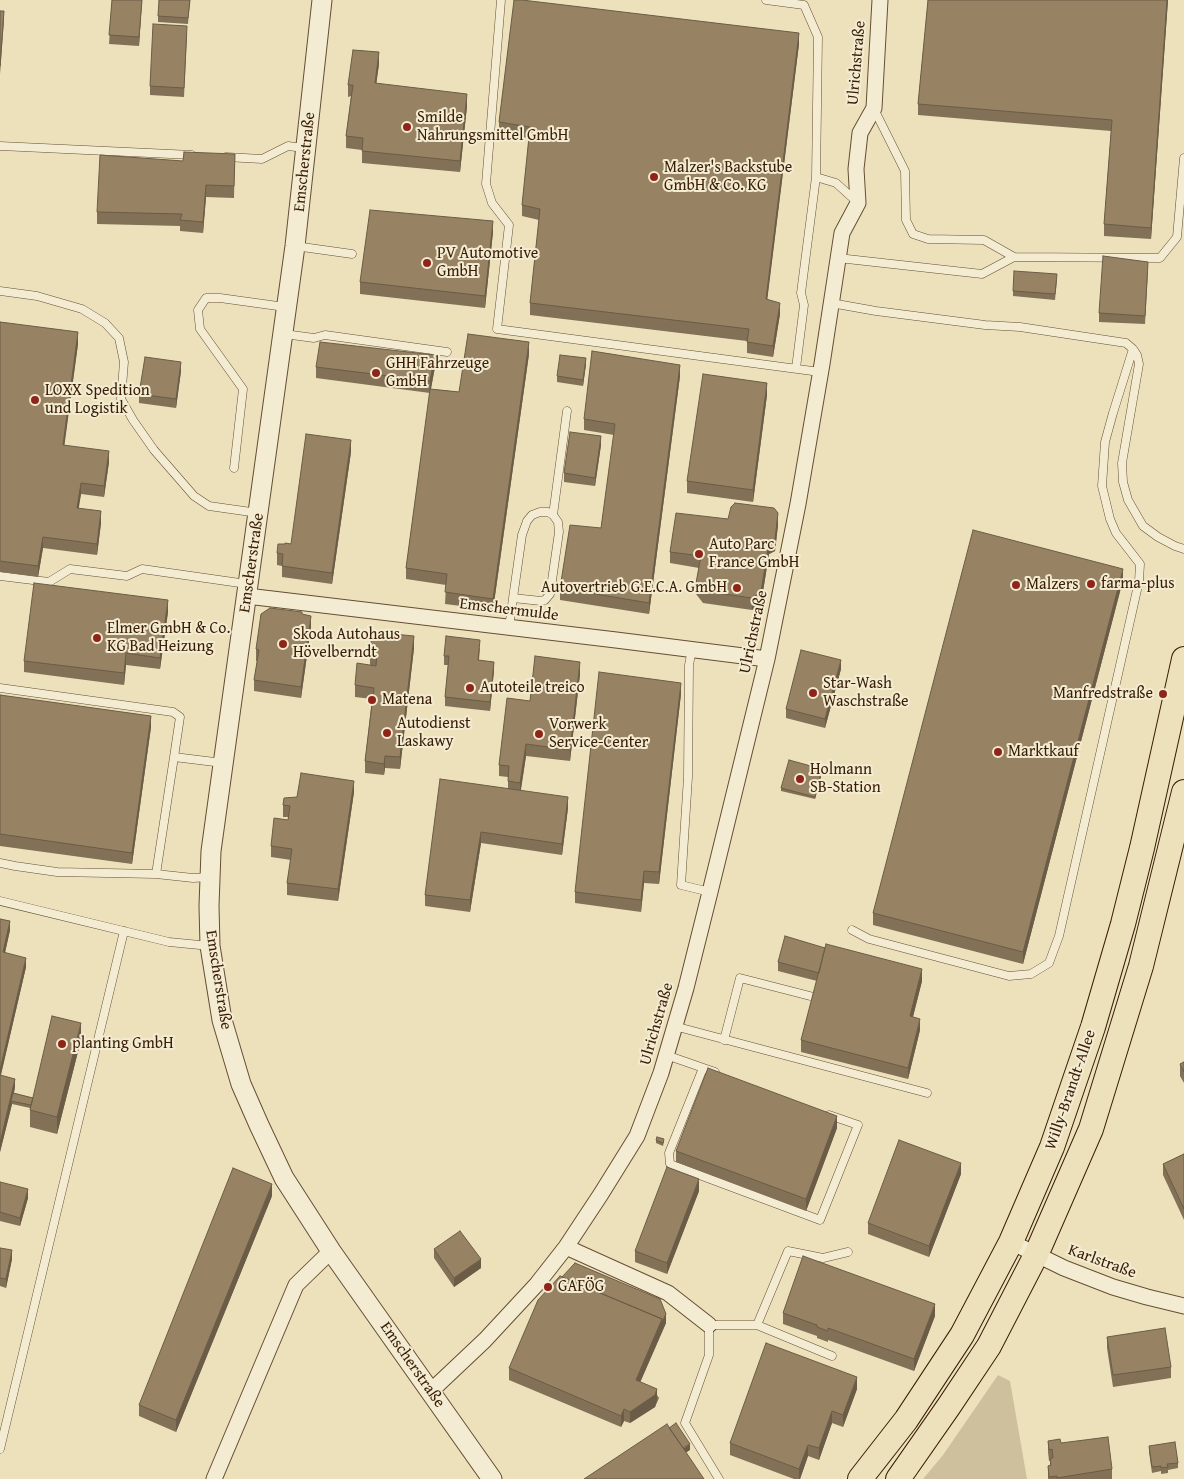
<!DOCTYPE html>
<html>
<head>
<meta charset="utf-8">
<style>
  body { margin:0 }
  canvas { display:block; background:#ede1bc }
</style>
</head>
<body>
<canvas width="1184" height="1479"></canvas>
<script>
const g = document.querySelector('canvas').getContext('2d');
g.lineJoin = 'round';
function paint(path, color) {
  g.fillStyle = color;
  g.fill(path, 'evenodd');
}
function toPath(rows) {
  const path = new Path2D();
  for (const r of rows) {
    path.moveTo(r[0], r[1]);
    for (let i = 2; i < r.length; i += 2) path.lineTo(r[i], r[i + 1]);
  }
  return path;
}
function strokePath(path, color, width, dash) {
  g.strokeStyle = color;
  g.lineWidth = width;
  g.lineCap = dash ? 'butt' : 'round';
  g.setLineDash(dash || []);
  g.stroke(path);
}
function write(font, color, halo, rows, align = 'center') {
  g.font = font + ' "Gentium Book Plus",serif';
  g.lineWidth = 4;
  g.setLineDash([]);
  g.textBaseline = 'middle';
  g.strokeStyle = halo;
  g.fillStyle = color;
  for (const [text, x, y, turn = 0] of rows) {
    g.save();
    g.translate(x, y);
    g.rotate((+turn || 0) * Math.PI / 180);
    g.textAlign = isNaN(turn) ? turn : align;
    if (halo) g.strokeText(text, 0, 0);
    g.fillText(text, 0, 0);
    g.restore();
  }
}
paint(toPath([
  [998,1375,1010,1381,1027,1479,923,1479,943,1455]
]), '#cec09d');
const service = toPath([
  [501,0,486,184,492,203,509,225,497,329,820,372],
  [766,0,804,5,818,37,816,177,801,293,804,305,796,368],
  [874,109,905,171,906,220,913,234,928,239,984,240,1014,257],
  [0,146,192,155],
  [226,157,262,159,288,146,304,148],
  [816,177,836,183,856,201],
  [295,246,352,254],
  [838,258,982,274,1014,257,1160,258,1177,237,1184,158],
  [0,291,37,296,82,309,105,323,119,338,124,362,121,399,133,420,154,450,194,496,209,506,258,513],
  [831,303,876,311,985,325,1020,327,1126,343,1133,349,1137,355,1139,364,1122,463,1123,482,1128,500,1143,526,1158,537,1175,546,1184,549],
  [284,334,314,338,325,335,447,352],
  [234,468,243,389,200,329,198,310,206,298,220,298,285,307],
  [553,515,567,411],
  [0,576,49,582,70,569,127,576,142,569,247,584],
  [509,628,513,598,522,535,527,521,532,515,540,512,548,512,553,515,558,522,559,532,550,594,545,600,541,601,513,598],
  [692,649,689,665,688,777,681,885,710,892],
  [0,688,173,712,180,717,174,757,223,763],
  [174,757,156,874,193,878,210,877],
  [0,863,15,866,57,872,156,874],
  [0,901,169,942,210,946],
  [852,930,869,939,1009,976,1031,974,1049,963,1059,936,1139,581,1140,564,1116,533,1110,519,1102,486,1105,442,1113,413,1133,349],
  [674,1026,927,1093],
  [724,1040,740,978,810,996],
  [666,1055,715,1072],
  [703,1068,669,1153,670,1164,820,1220,858,1125,829,1115],
  [757,1325,832,1356],
  [0,1449,124,931],
  [719,1479,685,1423,709,1355,709,1325,757,1325,788,1251,823,1258,848,1252]
]);
const minor = toPath([
  [247,596,616,640,767,659],
  [1011,1242,1064,1268,1113,1287,1147,1297,1184,1306],
  [566,1247,668,1293,709,1325],
  [431,1391,485,1340,537,1284,566,1247,601,1194,637,1136,661,1073,686,988,710,892,767,659,798,504,822,364,842,233,858,203,856,169,860,133,874,108,880,0],
  [214,1479,296,1285,331,1251]
]);
const tertiary = toPath([
  [322,0,295,246,211,851,209,906,210,946,222,1020,241,1084,259,1125,284,1178,331,1251,492,1479]
]);
const primary = toPath([
  [860,1479,906,1420,962,1335,1011,1242,1052,1147,1093,1027,1123,924,1142,848,1184,659],
  [898,1479,949,1406,989,1346,1036,1255,1091,1129,1141,966,1184,792]
]);
strokePath(service, '#664e33', 9);
strokePath(minor, '#664e33', 17);
strokePath(tertiary, '#664e33', 21);
strokePath(primary, '#391d05', 26);
strokePath(service, '#f3ecd3', 8);
strokePath(minor, '#f3ecd3', 15);
strokePath(tertiary, '#f3ecd3', 19);
strokePath(primary, '#ede1bc', 24);
paint(toPath([
  [112,0,142,0,139,46,109,44],
  [190,0,188,24,158,22,158,16],
  [928,0,1168,0,1151,239,1104,236,1104,224,1111,131,918,115,918,104],
  [187,34,184,97,150,95,150,86],
  [799,44,767,299,780,314,773,357,747,353,747,341,530,315,530,303,539,220,522,216,522,205,529,138,499,134,499,122],
  [379,64,376,83,467,106,460,172,362,163,362,150,346,148,346,136,351,96,348,97,348,85],
  [235,154,234,198,206,197,203,233,180,231,180,226,97,224,97,212,183,161],
  [493,232,485,308,360,294,360,282],
  [1148,271,1145,324,1099,322,1099,313],
  [1057,280,1055,300,1013,296,1013,291],
  [0,322,78,344,64,445,109,462,104,497,81,494,78,508,101,523,97,555,43,548,38,577,0,572],
  [529,354,493,610,445,604,446,585,406,579,406,568,430,393,316,378,316,367,435,367,431,389,459,392],
  [586,364,583,386,557,382,557,376],
  [181,371,176,408,139,403,139,394],
  [680,376,649,614,560,600,560,588,601,528,614,435,584,430,584,419],
  [767,395,753,502,687,493,687,481],
  [601,445,595,486,564,482,564,473],
  [351,452,332,584,282,577,282,566,277,565,277,553,285,544,291,544],
  [728,519,778,525,775,551,769,554,761,604,752,610,703,603,696,594,696,583,699,568,670,563,670,552],
  [1123,580,1023,964,873,925,873,913],
  [168,612,160,669,126,665,124,685,24,672,24,661],
  [302,614,311,627,301,698,254,691,254,680,257,661,256,661,256,649],
  [414,648,400,769,385,768,384,775,365,773,365,761,372,699,355,697,355,685,370,665,370,653],
  [480,648,479,660,494,670,490,711,445,706,445,697,448,665,444,665,444,656],
  [841,669,825,728,786,718,786,709],
  [580,674,570,761,526,756,521,790,568,808,562,855,481,843,470,912,425,906,425,895,508,788,508,777,499,776,499,765,530,701],
  [681,694,659,884,644,883,641,912,575,903,575,892],
  [0,695,151,727,132,864,0,846],
  [822,772,815,799,781,791,781,788],
  [354,792,338,901,287,895,287,883,291,860,271,857,271,846,288,820,288,817,283,817,283,805,297,797],
  [0,919,10,930,5,953,26,967,1,1075,15,1087,14,1093,33,1098,81,1040,57,1134,30,1127,30,1108,12,1104,0,1152],
  [778,962,922,981,913,1017,920,1030,908,1079,801,1052,801,1040,817,981,778,971],
  [1184,1062,1184,1083,1180,1076,1180,1064],
  [837,1128,806,1211,676,1162,676,1151],
  [656,1140,664,1142,663,1146,656,1143],
  [1184,1154,1184,1220,1163,1175,1163,1164],
  [961,1174,929,1257,868,1234,868,1223],
  [0,1182,28,1198,20,1226,0,1221],
  [699,1191,667,1274,635,1262,635,1251],
  [272,1196,176,1432,139,1416,139,1405],
  [0,1248,12,1259,6,1288,0,1286],
  [434,1249,481,1268,454,1287,434,1258],
  [783,1313,935,1316,914,1371,828,1340,828,1342,817,1338,817,1336,783,1324],
  [666,1323,640,1382,657,1395,659,1398,655,1407,630,1423,624,1421,621,1427,509,1380,509,1368],
  [1107,1337,1171,1367,1171,1378,1113,1387,1107,1348],
  [857,1389,843,1427,832,1423,819,1460,808,1456,800,1479,794,1479,730,1455,730,1443],
  [1048,1441,1061,1443,1112,1469,1112,1479,1048,1479,1048,1466,1050,1465,1050,1461,1049,1461,1048,1452],
  [1149,1446,1178,1463,1178,1468,1168,1470,1168,1473,1161,1474,1161,1471,1152,1473,1149,1452]
]), '#827156');
paint(toPath([
  [142,0,139,46,139,37],
  [1167,0,1168,0,1151,239,1151,228],
  [4,11,4,20,0,74,0,66],
  [799,33,799,44,766,310,766,299],
  [379,52,379,64,375,94,375,83],
  [467,94,467,106,460,172,460,161],
  [206,185,206,197,203,233,203,222],
  [493,221,493,232,485,308,485,296],
  [780,303,780,314,773,357,773,346],
  [78,332,78,344,63,456,63,445],
  [529,342,529,354,493,610,493,599],
  [435,355,435,367,430,393,430,381],
  [586,358,586,364,583,386,583,380],
  [181,362,181,371,176,408,176,399],
  [680,365,680,376,649,614,649,603],
  [767,383,767,395,753,502,753,490],
  [601,436,601,445,595,486,595,478],
  [351,440,351,452,332,584,332,573],
  [109,451,109,462,104,497,104,486],
  [81,483,81,494,77,520,77,508],
  [101,511,101,523,97,555,97,544],
  [778,513,778,525,775,551,769,554,761,604,752,610,752,598],
  [43,537,43,548,38,577,38,566],
  [1123,569,1123,580,1023,964,1023,952],
  [168,600,168,612,160,669,160,658],
  [311,616,311,627,301,698,301,687],
  [414,636,414,648,400,769,400,757],
  [126,653,126,665,124,685,124,673],
  [841,660,841,669,825,728,825,719],
  [494,662,494,670,490,711,490,702],
  [580,662,580,674,570,761,570,750],
  [681,683,681,694,659,884,659,872],
  [151,716,151,727,132,864,132,853],
  [526,744,526,756,520,794,520,783],
  [385,756,385,768,384,775,384,764],
  [822,769,822,772,815,799,815,797],
  [354,781,354,792,338,901,338,889],
  [568,797,568,808,562,855,562,844],
  [481,832,481,843,470,912,470,900],
  [644,871,644,883,641,912,641,900],
  [10,921,10,930,3,961,3,952],
  [26,958,26,967,0,1078,0,1070],
  [922,969,922,981,910,1028,910,1016],
  [920,1019,920,1030,908,1079,908,1068],
  [81,1023,81,1040,57,1134,57,1117],
  [15,1079,15,1087,12,1101,11,1101,12,1104,0,1152,0,1143],
  [837,1116,837,1128,806,1211,806,1199],
  [961,1163,961,1174,929,1257,929,1246],
  [699,1179,699,1191,667,1274,667,1263],
  [272,1184,272,1196,176,1432,176,1420],
  [28,1189,28,1198,20,1226,20,1218],
  [12,1250,12,1259,6,1288,6,1279],
  [481,1259,481,1268,454,1287,454,1278],
  [935,1304,935,1316,914,1371,914,1359],
  [666,1314,666,1323,636,1392,636,1380,662,1319],
  [857,1377,857,1389,843,1427,843,1415],
  [657,1389,657,1401,655,1407,630,1423,630,1412],
  [624,1409,624,1421,621,1427,621,1416],
  [832,1411,832,1423,819,1460,819,1448],
  [690,1444,690,1450,681,1456,681,1450],
  [808,1445,808,1456,800,1479,799,1479,799,1469]
]), '#6a5c46');
const building = toPath([
  [112,0,142,0,139,37,109,35,112,0],
  [159,0,190,0,188,18,158,16,159,0],
  [514,0,522,0,799,33,766,299,780,303,773,346,747,342,749,329,530,303,540,209,522,205,530,127,499,122,514,0],
  [928,0,1167,0,1151,228,1104,224,1112,120,918,104,928,0],
  [0,11,4,11,0,66,0,11],
  [153,24,187,26,184,88,150,86,153,24],
  [353,50,379,52,375,83,467,94,460,161,362,151,363,138,346,136,353,85,348,85,353,50],
  [184,152,235,154,234,186,206,185,203,222,180,220,182,214,97,212,100,155,183,161,184,152],
  [370,210,493,221,485,296,360,282,370,210],
  [1103,256,1148,262,1145,316,1099,313,1103,256],
  [1014,271,1057,274,1055,294,1013,291,1014,271],
  [0,322,78,332,63,445,109,451,104,486,81,483,77,508,101,511,97,544,43,537,38,566,0,561,0,322],
  [468,334,529,342,493,599,445,592,447,574,406,568,430,389,459,392,468,334],
  [320,342,435,355,430,381,316,367,320,342],
  [592,351,680,365,649,603,560,588,570,525,601,528,615,424,584,419,592,351],
  [560,355,586,358,583,380,557,376,560,355],
  [145,357,181,362,176,399,139,394,145,357],
  [703,374,767,383,753,490,687,481,703,374],
  [570,432,601,436,595,478,564,473,570,432],
  [306,434,351,440,332,573,282,566,283,554,277,553,278,544,285,544,285,543,291,544,306,434],
  [735,503,774,508,778,513,775,539,769,542,761,592,752,598,703,591,696,583,701,556,670,552,676,513,728,519,731,507,735,503],
  [973,530,1123,569,1023,952,873,913,973,530],
  [34,583,168,600,160,658,126,653,124,673,24,661,34,583],
  [270,608,302,612,302,614,311,616,301,687,254,680,259,650,256,649,261,614,270,608],
  [372,632,414,636,400,757,385,756,384,764,365,761,374,688,355,685,357,663,376,666,377,654,370,653,372,632],
  [446,636,480,640,478,660,494,662,490,702,445,697,449,656,444,656,446,636],
  [801,650,841,660,825,719,786,709,801,650],
  [535,656,580,662,570,750,526,744,520,783,508,781,509,766,499,765,507,698,530,701,535,656],
  [599,672,681,683,659,872,644,871,641,900,575,892,599,672],
  [0,695,151,716,132,853,0,834,0,695],
  [789,760,822,769,815,797,781,788,789,760],
  [301,773,354,781,338,889,287,883,292,849,271,846,274,818,288,820,290,806,283,805,284,798,297,797,301,773],
  [440,779,568,797,562,844,481,832,470,900,425,895,440,779],
  [0,919,10,921,3,952,26,958,0,1070,0,919],
  [785,936,825,948,819,973,778,962,785,936],
  [826,944,922,969,910,1016,920,1019,908,1068,801,1040,826,944],
  [52,1016,81,1023,57,1117,30,1110,52,1016],
  [1184,1062,1184,1072,1180,1064,1184,1062],
  [708,1068,837,1116,806,1199,676,1151,708,1068],
  [0,1075,15,1079,0,1143,0,1075],
  [13,1093,33,1098,31,1105,11,1101,13,1093],
  [657,1137,664,1139,663,1143,656,1140,657,1137],
  [899,1140,961,1163,929,1246,868,1223,899,1140],
  [1184,1154,1184,1209,1163,1164,1184,1154],
  [667,1167,699,1179,667,1263,635,1251,667,1167],
  [233,1168,272,1184,176,1420,139,1405,233,1168],
  [0,1182,28,1189,20,1218,0,1212,0,1182],
  [460,1231,481,1259,454,1278,434,1249,460,1231],
  [0,1248,12,1250,6,1279,0,1278,0,1248],
  [803,1256,935,1304,914,1359,828,1328,828,1331,817,1327,817,1325,783,1313,803,1256],
  [575,1263,660,1299,666,1314,662,1322,662,1319,562,1277,575,1263],
  [560,1276,662,1319,636,1380,657,1389,655,1395,630,1412,624,1409,621,1416,509,1368,538,1300,560,1276],
  [1165,1328,1171,1367,1113,1375,1107,1337,1165,1328],
  [766,1343,857,1377,843,1415,832,1411,819,1448,808,1445,799,1469,730,1443,766,1343],
  [676,1423,690,1444,683,1448,669,1428,676,1423],
  [667,1424,704,1479,584,1479,667,1424],
  [1108,1437,1112,1469,1057,1478,1057,1476,1049,1477,1048,1466,1051,1465,1050,1458,1053,1458,1052,1449,1049,1450,1048,1441,1060,1439,1061,1443,1108,1437],
  [1175,1442,1178,1463,1167,1464,1168,1467,1161,1468,1161,1466,1152,1467,1149,1446,1175,1442]
]);
paint(building, '#978364');
strokePath(building, '#6a5c46', 1);
for (const [x, y, r, color] of [
  [407,127,5,"#8f2418"],
  [654,177,5,"#8f2418"],
  [427,263,5,"#8f2418"],
  [376,373,5,"#8f2418"],
  [35,400,5,"#8f2418"],
  [699,554,5,"#8f2418"],
  [1091,584,5,"#8f2418"],
  [1016,585,5,"#8f2418"],
  [737,588,5,"#8f2418"],
  [97,638,5,"#8f2418"],
  [283,644,5,"#8f2418"],
  [470,688,5,"#8f2418"],
  [813,693,5,"#8f2418"],
  [1163,694,5,"#8f2418"],
  [372,700,5,"#8f2418"],
  [387,733,5,"#8f2418"],
  [539,734,5,"#8f2418"],
  [998,752,5,"#8f2418"],
  [800,779,5,"#8f2418"],
  [62,1044,5,"#8f2418"],
  [548,1287,5,"#8f2418"]
]) {
  const dot = new Path2D();
  dot.arc(x, y, r, 0, 2 * Math.PI);
  g.fillStyle = color;
  g.fill(dot);
  strokePath(dot, '#f3ecd3', 2);
}
write('16px', '#391d05', '#f3ecd3', [
  ["Ulrichstraße",857,63,-85],
  ["Emscherstraße",305,162,-84],
  ["Emscherstraße",252,563,-82],
  ["Emschermulde",509,610,7],
  ["Ulrichstraße",754,632,-78],
  ["Emscherstraße",218,980,81],
  ["Ulrichstraße",657,1024,-74],
  ["Willy-Brandt-Allee",1071,1090,-71],
  ["Karlstraße",1102,1262,20],
  ["Emscherstraße",412,1365,55]
]);
write('16px', '#391d05', '#f3ecd3', [
  ["Smilde",417,118],
  ["Nahrungsmittel GmbH",417,136],
  ["Malzer's Backstube",664,168],
  ["GmbH & Co. KG",664,186],
  ["PV Automotive",437,254],
  ["GmbH",437,272],
  ["GHH Fahrzeuge",386,364],
  ["GmbH",386,382],
  ["LOXX Spedition",45,391],
  ["und Logistik",45,409],
  ["Auto Parc",709,545],
  ["France GmbH",709,563],
  ["farma-plus",1101,584],
  ["Malzers",1026,585],
  ["Autovertrieb G.E.C.A. GmbH",727,588,"right"],
  ["Elmer GmbH & Co.",107,629],
  ["KG Bad Heizung",107,647],
  ["Skoda Autohaus",293,635],
  ["Hövelberndt",293,653],
  ["Star-Wash",823,684],
  ["Waschstraße",823,702],
  ["Autoteile treico",480,688],
  ["Manfredstraße",1153,694,"right"],
  ["Matena",382,700],
  ["Autodienst",397,724],
  ["Laskawy",397,742],
  ["Vorwerk",549,725],
  ["Service-Center",549,743],
  ["Marktkauf",1008,752],
  ["Holmann",810,770],
  ["SB-Station",810,788],
  ["planting GmbH",72,1044],
  ["GAFÖG",558,1287]
], 'left');
</script>
</body>
</html>
